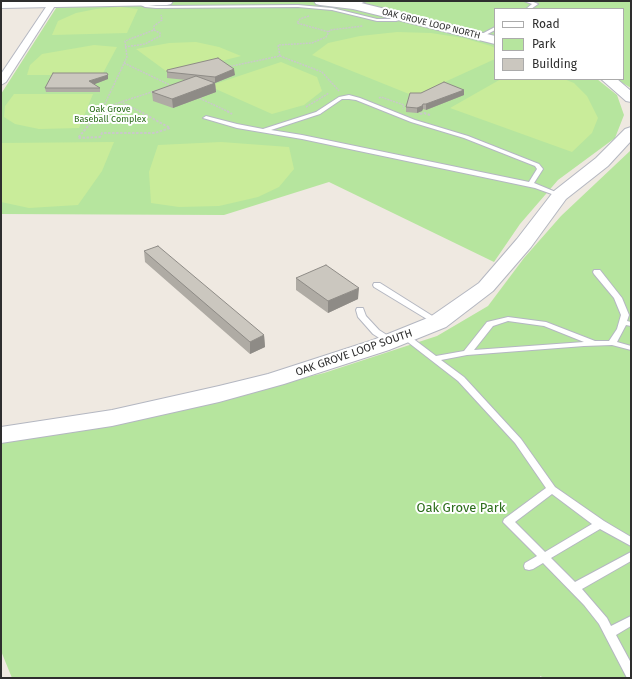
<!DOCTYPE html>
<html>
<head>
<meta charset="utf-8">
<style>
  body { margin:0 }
  #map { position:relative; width:632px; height:679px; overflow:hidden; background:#efe9e1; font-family:"Fira Sans",sans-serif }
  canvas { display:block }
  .frame { position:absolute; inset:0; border:2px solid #2e2e2e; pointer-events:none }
  .legend { position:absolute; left:494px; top:8px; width:130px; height:72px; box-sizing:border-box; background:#fff; border:1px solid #ababab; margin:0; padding:5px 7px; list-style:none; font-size:12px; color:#2e2e2e }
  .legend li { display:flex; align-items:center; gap:8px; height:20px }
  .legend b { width:20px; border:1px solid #ababab }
</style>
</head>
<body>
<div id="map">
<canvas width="632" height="679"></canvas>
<div class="frame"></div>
<ul class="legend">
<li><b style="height:5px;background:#fff"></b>Road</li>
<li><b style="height:11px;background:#b6e59e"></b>Park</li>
<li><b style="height:11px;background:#cbc7bf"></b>Building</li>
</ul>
</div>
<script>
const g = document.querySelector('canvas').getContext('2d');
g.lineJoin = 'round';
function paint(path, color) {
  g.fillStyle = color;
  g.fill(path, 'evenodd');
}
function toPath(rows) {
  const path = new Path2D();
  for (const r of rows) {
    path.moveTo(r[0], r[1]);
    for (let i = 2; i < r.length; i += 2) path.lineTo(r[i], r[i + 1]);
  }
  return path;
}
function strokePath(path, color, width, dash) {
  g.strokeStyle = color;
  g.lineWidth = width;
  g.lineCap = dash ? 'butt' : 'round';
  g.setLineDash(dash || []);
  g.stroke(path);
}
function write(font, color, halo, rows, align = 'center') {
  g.font = font + ' "Fira Sans",sans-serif';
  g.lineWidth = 4;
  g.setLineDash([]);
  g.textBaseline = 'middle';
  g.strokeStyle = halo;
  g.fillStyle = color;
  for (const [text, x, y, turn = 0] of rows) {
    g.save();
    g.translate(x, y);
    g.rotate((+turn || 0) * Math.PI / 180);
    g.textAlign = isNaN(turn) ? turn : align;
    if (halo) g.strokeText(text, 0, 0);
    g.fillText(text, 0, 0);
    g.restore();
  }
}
paint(toPath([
  [96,1,631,1,631,88,616,79,623,79,623,9,495,9,495,79,597,79,617,95,624,115,615,138,558,180,520,224,494,262,329,182,224,215,1,214,1,94,58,5],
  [631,150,631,678,545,678,540,676,540,678,12,678,1,651,1,442,126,421,324,373,437,336,488,306,524,258,561,216]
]), '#b6e59e');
paint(toPath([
  [120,7,138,9,127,33,52,35,58,21,76,13,96,9],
  [397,32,431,33,463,38,491,46,495,48,495,59,414,96,312,55,328,43,360,36],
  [196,42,219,47,241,56,170,74,136,49,169,43],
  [94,45,117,47,102,75,27,75,30,65,42,54],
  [281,62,317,77,322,91,304,105,272,114,209,86],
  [501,79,564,79,574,83,587,96,598,118,592,133,572,152,450,108],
  [14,94,93,94,79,128,39,129,15,124,4,117,5,106],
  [114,142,102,171,78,205,29,208,1,202,1,143],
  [221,142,289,147,294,169,279,187,258,197,219,206,179,207,151,203,149,172,158,145]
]), '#c9ec9a');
const lane = toPath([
  [137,1,141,1,148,5,156,6,298,5,332,8,377,19,395,19,404,16,406,17,396,21,377,21,332,10,298,7,156,8,145,7,137,3,137,1],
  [360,1,366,1,355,6,351,5,360,1],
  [524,1,531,1,538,4,531,9,526,9,532,4,524,1],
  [495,27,495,30,482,37,478,36,495,27],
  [349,95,360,98,415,120,468,136,539,164,543,169,534,183,563,195,560,197,535,188,302,139,237,128,203,118,206,116,237,124,263,129,316,112,339,97,349,95],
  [342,99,349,99,356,100,411,122,464,138,535,166,537,169,529,182,302,135,271,130,320,114,342,99],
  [594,270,600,270,622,298,629,315,627,321,631,322,631,326,626,325,617,342,631,346,631,350,612,345,584,346,467,355,441,360,464,377,521,439,555,487,604,521,631,537,631,546,600,529,551,558,575,582,631,552,631,561,582,589,607,618,611,626,631,616,631,626,616,635,631,663,631,678,627,678,599,624,584,605,543,563,533,569,529,570,525,569,524,566,525,563,537,556,503,522,504,519,546,488,515,443,458,381,400,336,404,334,407,334,436,356,464,351,487,322,508,317,546,322,595,341,609,341,617,329,621,315,614,298,594,274,593,272,594,270],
  [508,321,544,326,584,342,474,350,493,326,508,321],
  [552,494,592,524,545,552,515,522,552,494],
  [374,283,380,283,442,322,441,324,435,324,374,287,373,285,374,283],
  [357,308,363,308,366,316,379,330,393,339,394,341,393,343,387,343,373,334,358,317,356,310,357,308]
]);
const street = toPath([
  [50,1,58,1,6,82,1,85,1,74,50,1]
]);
const secondary = toPath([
  [1,1,173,1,171,4,167,5,1,8,1,1],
  [314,1,353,1,495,36,495,44,353,9,320,5,316,4,314,1],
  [601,79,617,79,631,91,631,102,626,101,601,79],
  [631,127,631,141,608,166,566,199,531,247,493,291,446,327,389,350,284,384,219,402,112,426,1,443,1,427,112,410,219,386,268,374,373,340,430,317,479,283,517,239,554,191,596,158,625,129,631,127]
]);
strokePath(lane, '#b4b7c1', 2);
strokePath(street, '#b4b7c1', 2);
strokePath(secondary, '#b4b7c1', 2);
strokePath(toPath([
  [309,16,300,19,297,23,329,32],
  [125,47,145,44,160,36,160,33,154,30],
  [280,56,278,45,312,43,326,37,330,30,363,26],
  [124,63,174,87],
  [227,67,280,56,322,72,339,91],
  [197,97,229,112],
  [379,98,381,97,404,105,403,109],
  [306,107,329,93],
  [104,108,121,102],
  [101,112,127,57,125,41,154,30,154,26,162,20,161,15],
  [141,112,121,102,167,87]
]), '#c9c9c9', 1.5, [2, 1]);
strokePath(toPath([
  [101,111,78,138,100,137,102,133,155,133,170,128,139,111],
  [227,111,232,114],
  [420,114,424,113,430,115]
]), '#c9c9c9', 2, [2.5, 1.5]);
paint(lane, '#fff');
paint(street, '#fff');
paint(secondary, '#fff');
paint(toPath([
  [167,70,235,75,215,83,213,82,215,83,216,92,173,108,153,101,152,92,186,80,167,78],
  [108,79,94,84,100,88,100,92,46,92,45,88],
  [464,90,464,95,426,110,423,109,422,111,417,113,406,112,406,107,421,93],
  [144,251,264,335,265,347,250,354,145,262],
  [296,278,358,299,328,313,296,290]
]), '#afaba4');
paint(toPath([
  [234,69,235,75,215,83,215,77],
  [108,75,108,79,90,86,89,81],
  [215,83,216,92,173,108,172,99],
  [464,90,464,95,426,110,426,104],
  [423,104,423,109,422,111,417,113,417,108],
  [359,288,358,299,328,313,328,301],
  [264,335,265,347,250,354,250,342]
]), '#8e8b86');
const building = toPath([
  [218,58,234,69,215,77,167,72,167,70,218,58],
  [53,73,107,73,108,75,89,81,100,88,45,88,53,73],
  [196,76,215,83,172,99,152,92,196,76],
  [444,82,464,90,426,104,423,104,422,106,417,108,406,107,410,93,421,93,444,82],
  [158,246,264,335,250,342,144,251,158,246],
  [326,265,359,288,328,301,296,278,326,265]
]);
paint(building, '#cbc7bf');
strokePath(building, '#8e8b86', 1);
write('9px', '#2e2e2e', '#fff', [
  ["OAK GROVE LOOP NORTH",431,24,14]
]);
write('9px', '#2c6e1b', '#fff', [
  ["Oak Grove",110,109],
  ["Baseball Complex",110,119]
]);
write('11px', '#2e2e2e', '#fff', [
  ["OAK GROVE LOOP SOUTH",354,353,-19]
]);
write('13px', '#2c6e1b', '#fff', [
  ["Oak Grove Park",461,508]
]);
</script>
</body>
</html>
